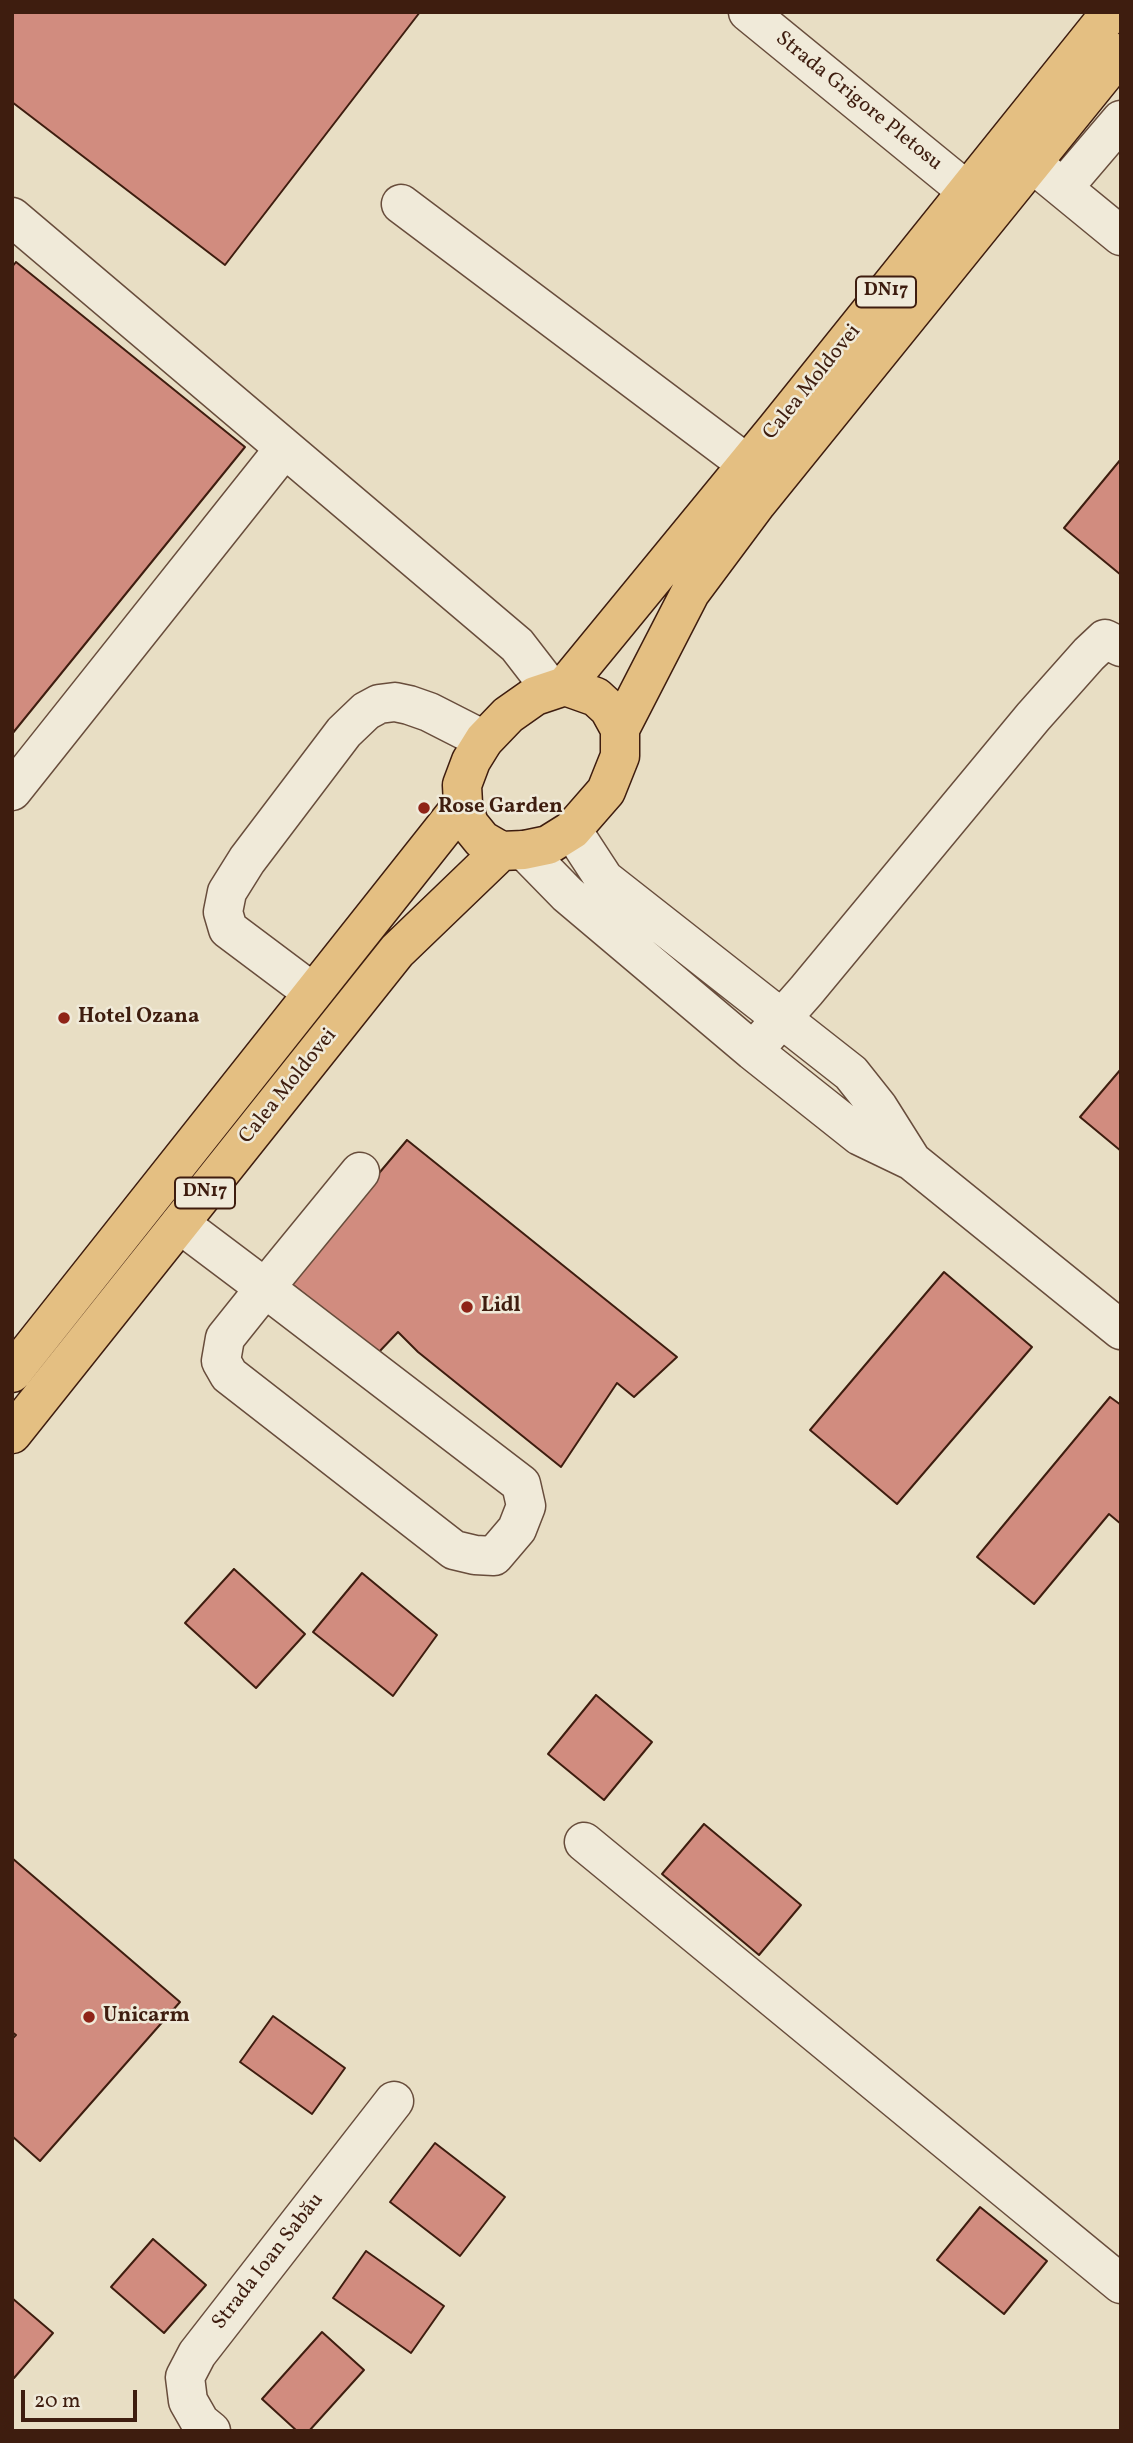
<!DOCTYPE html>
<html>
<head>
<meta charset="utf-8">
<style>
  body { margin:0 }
  #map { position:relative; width:1133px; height:2443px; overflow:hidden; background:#e8dec4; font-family:Vollkorn,serif }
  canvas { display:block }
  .frame { position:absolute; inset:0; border:14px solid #3e1d0f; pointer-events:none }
  .scale { position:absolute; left:21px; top:2390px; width:116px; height:32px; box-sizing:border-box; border:4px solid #3e1d0f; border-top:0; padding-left:9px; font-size:21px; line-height:24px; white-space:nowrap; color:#3e1d0f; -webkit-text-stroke:5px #f0ead9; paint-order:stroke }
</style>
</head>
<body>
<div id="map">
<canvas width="1133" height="2443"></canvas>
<div class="frame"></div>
<div class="scale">20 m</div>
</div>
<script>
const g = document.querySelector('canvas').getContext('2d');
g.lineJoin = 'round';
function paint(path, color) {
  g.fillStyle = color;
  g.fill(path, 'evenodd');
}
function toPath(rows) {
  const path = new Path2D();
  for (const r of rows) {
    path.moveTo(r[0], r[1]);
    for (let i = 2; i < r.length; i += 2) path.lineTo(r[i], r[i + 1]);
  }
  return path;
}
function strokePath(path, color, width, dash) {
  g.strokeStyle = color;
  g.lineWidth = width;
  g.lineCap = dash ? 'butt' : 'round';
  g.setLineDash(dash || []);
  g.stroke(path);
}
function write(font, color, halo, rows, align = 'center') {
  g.font = font + ' Vollkorn,serif';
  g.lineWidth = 5;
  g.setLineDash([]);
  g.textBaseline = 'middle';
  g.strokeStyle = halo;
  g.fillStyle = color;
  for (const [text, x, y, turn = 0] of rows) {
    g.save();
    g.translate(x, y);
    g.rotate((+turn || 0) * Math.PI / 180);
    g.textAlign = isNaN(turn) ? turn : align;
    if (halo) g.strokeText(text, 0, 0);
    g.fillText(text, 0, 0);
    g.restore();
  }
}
const building = toPath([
  [12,12,420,12,225,265,12,102,12,12],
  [16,262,245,447,12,734,12,267,16,262],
  [1121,459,1121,575,1064,528,1121,459],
  [1121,1069,1121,1151,1080,1117,1121,1069],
  [407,1140,677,1357,634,1397,617,1383,561,1467,418,1352,398,1332,378,1353,288,1281,407,1140],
  [944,1272,1032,1347,897,1504,810,1430,944,1272],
  [1110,1397,1121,1405,1121,1524,1109,1514,1034,1604,977,1557,1110,1397],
  [234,1569,305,1634,256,1688,185,1623,234,1569],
  [362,1573,437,1635,393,1696,313,1632,362,1573],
  [596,1695,652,1742,604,1800,548,1754,596,1695],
  [704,1824,801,1905,759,1955,662,1874,704,1824],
  [12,1858,180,2002,40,2161,12,2136,12,2039,16,2035,12,2032,12,1858],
  [273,2016,345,2068,312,2114,240,2062,273,2016],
  [435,2143,505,2197,460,2256,390,2202,435,2143],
  [980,2207,1047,2261,1004,2314,937,2260,980,2207],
  [153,2239,206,2285,164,2333,111,2287,153,2239],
  [366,2251,444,2306,411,2353,333,2298,366,2251],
  [12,2298,53,2333,14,2378,12,2376,12,2298],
  [322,2332,364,2370,309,2431,297,2431,262,2399,322,2332]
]);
paint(building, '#d18c7f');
strokePath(building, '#3e1d0f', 2);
const minor = toPath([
  [748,12,967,191],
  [1032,163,1121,236],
  [1063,188,1121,120],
  [401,204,747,464],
  [12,217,517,645,551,689],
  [12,791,284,449],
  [572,830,604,879,851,1073,878,1107,912,1161],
  [524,850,567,894,753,1051,860,1136,912,1161,1121,1330],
  [312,992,228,929,223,912,227,892,247,860,344,732,366,711,379,704,395,702,409,705,429,712,484,740],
  [753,1051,806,991,1033,717,1089,654,1105,639,1121,647],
  [180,1224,265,1288,521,1484,526,1506,517,1529,494,1556,475,1555,454,1550,229,1375,221,1361,225,1338,265,1288,360,1172],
  [584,1842,1121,2284],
  [211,2431,200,2422,188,2401,185,2377,197,2354,394,2101]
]);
const major = toPath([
  [565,686,776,429,1111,12],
  [565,686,596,697,609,709,620,729,620,756,606,791,572,830,548,845,524,850,501,851,482,840,469,824,463,804,462,785,471,761,484,740,508,715,535,696,565,686],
  [620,729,690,593,757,503,1121,53],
  [12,1373,463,804],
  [12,1434,397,951,501,851]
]);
strokePath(minor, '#684d3c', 41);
strokePath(major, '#3e1d0f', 41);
strokePath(minor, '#f0ead9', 38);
strokePath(major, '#e4bf82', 38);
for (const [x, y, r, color] of [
  [424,808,7,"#8f2418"],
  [64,1018,7,"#8f2418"],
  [467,1307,7,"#8f2418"],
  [89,2017,7,"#8f2418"]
]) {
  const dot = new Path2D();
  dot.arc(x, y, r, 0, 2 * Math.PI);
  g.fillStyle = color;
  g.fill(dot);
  strokePath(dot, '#f0ead9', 2.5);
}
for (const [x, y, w] of [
  [886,292,60],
  [205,1193,60]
]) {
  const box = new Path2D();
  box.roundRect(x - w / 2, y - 15.5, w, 31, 5);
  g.fillStyle = '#f0ead9';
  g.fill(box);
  strokePath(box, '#3e1d0f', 2);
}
write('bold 19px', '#3e1d0f', null, [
  ["DN17",886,292],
  ["DN17",205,1193]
]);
write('21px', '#3e1d0f', '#f0ead9', [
  ["Strada Grigore Pletosu",858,102,39],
  ["Calea Moldovei",813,383,-51],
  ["Calea Moldovei",289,1087,-51],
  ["Strada Ioan Sabău",269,2262,-52]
]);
write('bold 21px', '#3e1d0f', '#f0ead9', [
  ["Rose Garden",438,808],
  ["Hotel Ozana",78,1018],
  ["Lidl",481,1307],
  ["Unicarm",103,2017]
], 'left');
</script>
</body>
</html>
